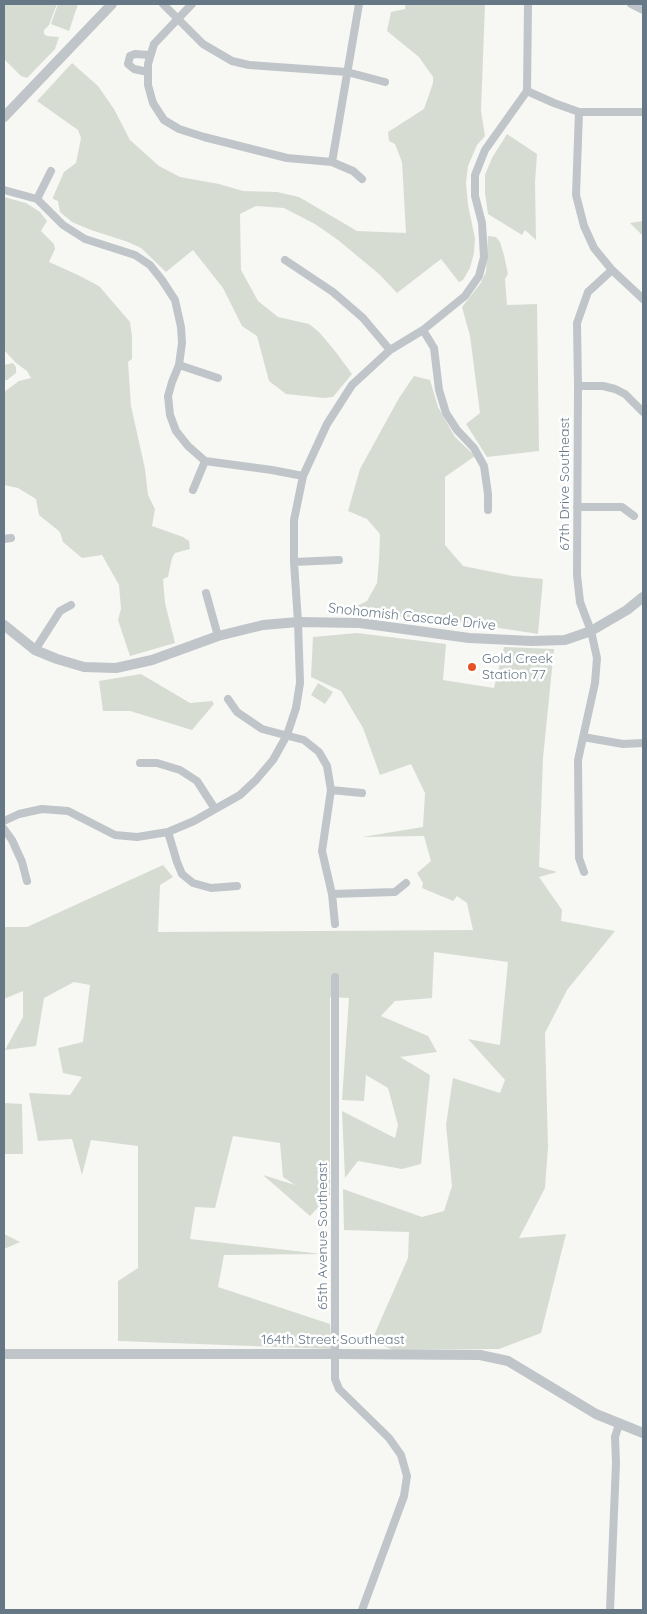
<!DOCTYPE html>
<html>
<head>
<meta charset="utf-8">
<style>
  body { margin:0 }
  #map { position:relative; width:647px; height:1614px; overflow:hidden; background:#f7f7f4; font-family:Quicksand,sans-serif }
  canvas { display:block }
  .frame { position:absolute; inset:0; border:5px solid #667886; pointer-events:none }
</style>
</head>
<body>
<div id="map">
<canvas width="647" height="1614"></canvas>
<div class="frame"></div>
</div>
<script>
const g = document.querySelector('canvas').getContext('2d');
g.lineJoin = 'round';
function paint(path, color) {
  g.fillStyle = color;
  g.fill(path, 'evenodd');
}
function toPath(rows) {
  const path = new Path2D();
  for (const r of rows) {
    path.moveTo(r[0], r[1]);
    for (let i = 2; i < r.length; i += 2) path.lineTo(r[i], r[i + 1]);
  }
  return path;
}
function strokePath(path, color, width, dash) {
  g.strokeStyle = color;
  g.lineWidth = width;
  g.lineCap = dash ? 'butt' : 'round';
  g.setLineDash(dash || []);
  g.stroke(path);
}
function write(font, color, halo, rows, align = 'center') {
  g.font = font + ' Quicksand,sans-serif';
  g.lineWidth = 5;
  g.setLineDash([]);
  g.textBaseline = 'middle';
  g.strokeStyle = halo;
  g.fillStyle = color;
  for (const [text, x, y, turn = 0] of rows) {
    g.save();
    g.translate(x, y);
    g.rotate((+turn || 0) * Math.PI / 180);
    g.textAlign = isNaN(turn) ? turn : align;
    if (halo) g.strokeText(text, 0, 0);
    g.fillText(text, 0, 0);
    g.restore();
  }
}
paint(toPath([
  [4,4,57,4,49,25,44,30,44,34,47,36,59,37,55,49,27,78,21,76,4,59],
  [58,4,78,4,69,31,51,24],
  [406,4,485,4,481,111,485,136,477,145,468,166,466,183,468,205,475,238,474,253,470,268,463,280,459,282,441,259,397,293,379,274,338,240,315,224,284,208,256,206,240,214,241,270,258,301,278,317,309,324,319,332,335,351,352,374,333,397,324,398,286,394,269,381,257,336,242,326,223,288,193,250,166,272,141,248,128,242,91,230,72,222,60,212,58,201,53,199,53,197,64,172,76,163,81,138,78,130,37,101,72,63,98,86,114,109,130,140,159,166,180,177,219,184,243,191,277,192,299,197,357,231,406,233,402,162,395,144,389,141,388,132,424,109,433,83,433,77,419,57,387,31,391,12,405,9],
  [507,134,537,154,535,182,536,240,525,230,522,235,488,214,485,193,485,175,492,158],
  [4,197,26,203,40,212,47,221,41,231,54,244,55,249,49,262,78,275,99,286,130,322,132,336,132,359,128,362,131,406,145,469,148,495,155,509,152,526,183,537,189,541,190,549,175,553,172,558,168,577,163,579,165,603,175,643,130,656,118,620,121,609,119,585,102,555,82,558,63,542,60,532,39,515,36,499,18,488,4,485,4,392,19,381,31,378,27,371,16,363,4,350],
  [643,221,643,236,630,223],
  [488,236,496,237,500,242,504,255,508,274,505,279,507,305,537,304,539,451,487,457,466,424,480,413,470,336,462,307,480,284,486,272],
  [13,363,16,367,16,373,7,380,4,380,4,365],
  [414,376,430,380,438,407,455,437,475,456,445,477,445,545,463,566,513,576,543,579,538,634,480,625,346,611,367,601,377,583,379,560,380,534,367,519,348,511,360,469,399,398],
  [357,633,446,644,443,680,494,688,504,647,554,649,543,758,539,867,557,872,539,877,562,910,561,921,615,931,567,990,545,1033,548,1147,545,1188,519,1238,566,1234,541,1333,499,1349,393,1350,372,1340,408,1258,409,1232,344,1230,343,1189,422,1217,444,1211,452,1186,446,1125,453,1078,500,1093,505,1080,468,1039,500,1045,508,962,434,952,432,998,395,1001,381,1016,428,1036,437,1052,400,1057,430,1075,421,1164,402,1169,358,1161,345,1178,342,1111,395,1138,398,1125,388,1088,366,1075,364,1101,342,1100,349,998,330,997,330,1195,310,1216,263,1175,295,1185,283,1177,280,1143,233,1136,215,1208,195,1207,190,1239,322,1254,224,1255,218,1287,330,1324,332,1349,118,1341,118,1281,138,1268,138,1146,91,1140,82,1175,72,1139,38,1141,29,1093,70,1095,82,1077,63,1073,58,1048,83,1042,90,985,74,982,44,998,36,1046,5,1050,23,1017,23,991,4,999,4,927,27,927,163,865,173,877,160,885,158,932,473,930,467,903,457,896,453,901,422,888,423,883,417,873,431,861,424,836,362,837,423,827,425,793,411,764,380,775,363,728,341,691,311,677,313,637],
  [141,674,190,703,212,701,214,704,192,730,130,711,103,711,99,681],
  [318,683,333,692,325,704,311,695],
  [4,1103,22,1104,23,1154,4,1154],
  [4,1234,20,1242,4,1249]
]), '#d7dcd3');
strokePath(toPath([
  [163,4,203,44,232,61,249,65,347,72,385,82],
  [192,4,154,44,148,64,148,85,153,103,164,120,179,129,204,137,287,158,332,162,353,171,362,179],
  [631,4,643,10],
  [148,72,134,69,128,64,130,56,135,54,150,55],
  [527,91,554,103,579,112,643,112],
  [579,112,576,195,584,226,594,248,612,270,643,299],
  [332,162,359,4],
  [4,190,37,199,63,225,85,239,135,255,150,265,162,280,175,300,181,327,182,343,179,365,172,382,168,396,170,415,176,431,188,446,205,461],
  [37,199,51,171],
  [285,260,333,292,363,318,390,350],
  [423,330,434,348,439,390,446,413,457,430,474,448,484,466,488,494,488,510],
  [179,365,218,378],
  [578,386,603,386,615,389,625,394,643,412],
  [205,461,272,470,303,476],
  [193,490,205,461],
  [577,507,622,507,634,516],
  [4,539,11,538],
  [294,562,339,560],
  [206,593,218,636],
  [35,650,60,611,71,605],
  [228,699,237,712,262,729,304,740,319,752,327,766,331,790,322,851,332,894,335,924],
  [583,737,623,744,643,743],
  [140,763,157,763,180,770,197,781,215,809],
  [331,790,362,793],
  [4,821,19,814,42,809,68,811,115,835,137,837,168,832,194,821,240,795,256,780,273,760,287,735,296,708,300,683,298,622,294,562,294,520,303,476,327,424,352,385,390,350,423,330,465,296,479,276,484,257,482,223,475,196,475,175,485,150,527,91,528,4],
  [4,829,12,840,22,862,27,881],
  [168,832,177,862,182,874,193,883,211,888,237,886],
  [584,872,579,858,578,760,595,683,597,658,591,631,580,602,577,575,578,386,577,323,588,292,612,270],
  [332,894,395,892,406,883],
  [335,977,335,1379,339,1389,389,1438,401,1455,407,1476,404,1496,362,1610],
  [610,1610,616,1463,615,1437,619,1424]
]), '#c0c5c9', 8);
strokePath(toPath([
  [4,117,112,4],
  [4,625,35,650,57,659,84,667,116,668,152,660,218,636,263,625,298,622,360,623,469,638,532,641,565,640,591,631,627,610,643,597],
  [4,1354,336,1354,480,1355,508,1361,596,1414,643,1433]
]), '#c0c5c9', 10);
for (const [x, y, r, color] of [
  [472,667,5,"#e65125"]
]) {
  const dot = new Path2D();
  dot.arc(x, y, r, 0, 2 * Math.PI);
  g.fillStyle = color;
  g.fill(dot);
  strokePath(dot, '#fff', 2);
}
write('14px', '#667886', '#fff', [
  ["67th Drive Southeast",565,484,-90],
  ["Snohomish Cascade Drive",412,617,6],
  ["65th Avenue Southeast",323,1236,-90],
  ["164th Street Southeast",333,1340]
]);
write('14px', '#667886', '#fff', [
  ["Gold Creek",482,659],
  ["Station 77",482,675]
], 'left');
</script>
</body>
</html>
